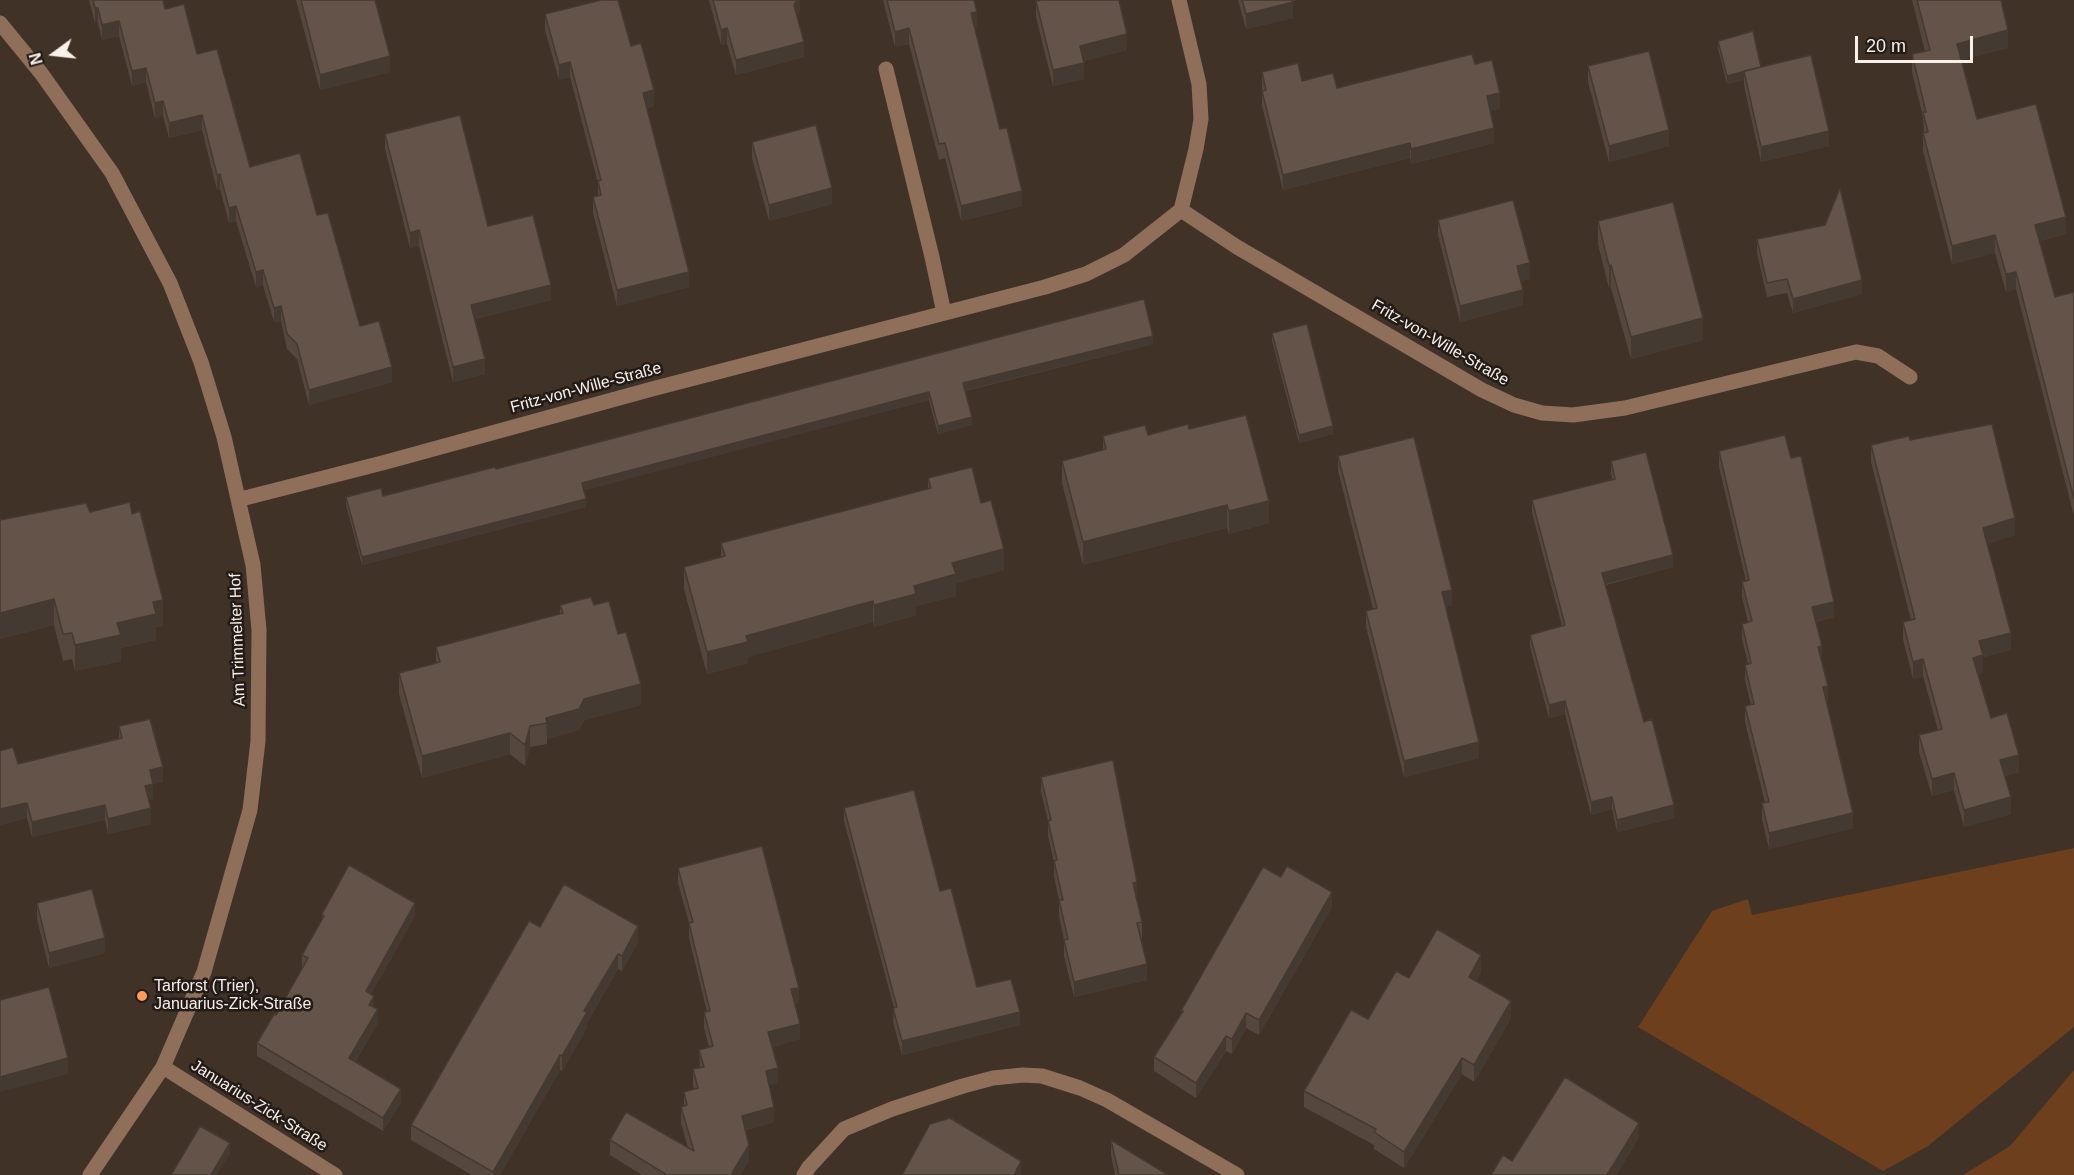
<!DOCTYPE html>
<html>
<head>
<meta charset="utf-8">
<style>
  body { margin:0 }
  #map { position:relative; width:2074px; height:1175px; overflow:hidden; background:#413228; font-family:Arial,sans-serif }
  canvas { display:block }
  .north { position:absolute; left:24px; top:24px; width:60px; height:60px; -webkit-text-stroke:4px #221b17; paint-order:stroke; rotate:255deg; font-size:16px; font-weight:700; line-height:24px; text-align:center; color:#faf0ea }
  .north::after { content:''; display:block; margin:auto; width:21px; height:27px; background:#faf0ea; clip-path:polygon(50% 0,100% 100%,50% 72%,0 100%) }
  .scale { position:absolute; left:1855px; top:36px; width:118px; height:27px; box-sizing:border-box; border:3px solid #faf0ea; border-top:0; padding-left:8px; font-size:18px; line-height:21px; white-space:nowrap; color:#faf0ea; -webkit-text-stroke:4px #221b17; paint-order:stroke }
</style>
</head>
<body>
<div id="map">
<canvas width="2074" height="1175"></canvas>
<div class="north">N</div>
<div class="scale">20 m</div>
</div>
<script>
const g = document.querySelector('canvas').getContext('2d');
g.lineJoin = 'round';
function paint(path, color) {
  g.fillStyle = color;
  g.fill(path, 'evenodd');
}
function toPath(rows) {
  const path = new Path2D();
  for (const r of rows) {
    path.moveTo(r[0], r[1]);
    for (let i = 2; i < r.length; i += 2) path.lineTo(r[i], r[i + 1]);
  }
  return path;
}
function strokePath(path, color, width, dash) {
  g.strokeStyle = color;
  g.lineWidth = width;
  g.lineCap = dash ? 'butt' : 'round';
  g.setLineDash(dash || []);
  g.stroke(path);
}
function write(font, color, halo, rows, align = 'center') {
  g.font = font + ' Arial,sans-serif';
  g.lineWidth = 5;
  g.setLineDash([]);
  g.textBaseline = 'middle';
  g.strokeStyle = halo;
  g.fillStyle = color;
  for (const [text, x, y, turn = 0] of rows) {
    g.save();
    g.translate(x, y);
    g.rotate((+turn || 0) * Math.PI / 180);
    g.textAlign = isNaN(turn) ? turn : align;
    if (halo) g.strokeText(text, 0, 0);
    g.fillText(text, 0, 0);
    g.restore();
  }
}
paint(toPath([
  [2074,848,2074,1027,1928,1146,1883,1171,1638,1027,1712,911,1748,899,1752,915],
  [2074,1070,2074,1175,1963,1175,2010,1146]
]), '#6e3f1d');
strokePath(toPath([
  [0,23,41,73,112,173,170,283,201,362,224,437,253,565,259,630,258,741,250,810,204,972,163,1067,90,1175],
  [886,69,932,257,944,313],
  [1181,210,1237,247,1482,390,1514,405,1542,413,1573,415,1625,408,1856,352,1878,356,1910,377],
  [238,497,245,498,386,462,652,389,1045,287,1086,274,1124,255,1181,210,1196,149,1201,119,1199,84,1179,0],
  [163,1067,335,1175],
  [804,1175,809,1167,844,1129,892,1109,963,1086,993,1078,1023,1075,1042,1076,1080,1088,1107,1100,1237,1175]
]), '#8f6f5a', 15);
paint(toPath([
  [89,0,163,0,165,9,197,54,250,167,317,215,360,326,392,382,309,405,297,359,287,349,281,321,274,322,263,285,256,287,236,221,229,223,220,189,217,190,202,130,169,138,163,116,155,118,146,82,132,86,119,36,102,40,98,23,95,23],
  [296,0,375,0,390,72,320,90],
  [709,0,800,0,800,10,797,15,804,57,736,75,727,44,721,45],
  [883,0,974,0,977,27,974,28,1000,129,1022,206,961,221,945,158,939,160,909,44,895,47],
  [1238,0,1297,0,1293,1,1293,18,1246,29],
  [1912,0,2001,0,2008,48,1961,60,1977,119,2066,234,2040,241,2055,297,2074,292,2074,516,2016,289,2006,292,1995,253,1952,264,1923,151,1923,133,1924,133,1923,117,1912,72,1912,54,1925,51],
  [1036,1,1127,50,1083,61,1084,79,1053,86,1036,17],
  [545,14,631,46,654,106,647,108,689,287,617,306,593,213,593,197,598,196,598,183,570,77,559,80,545,30],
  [1718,41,1761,67,1829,146,1761,162,1744,86,1744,80,1727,84,1718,49],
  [1588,66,1669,146,1609,162,1588,82],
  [1262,72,1337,88,1500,108,1490,111,1494,143,1411,164,1410,158,1283,190,1262,106],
  [385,134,488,226,551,300,475,319,485,374,453,382,419,246,410,248,385,149],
  [752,142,832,204,769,221,752,158],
  [1438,220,1530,279,1521,281,1523,305,1460,322,1438,235],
  [1598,221,1703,340,1631,359,1611,288,1609,288,1598,244],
  [1757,239,1862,294,1793,313,1787,293,1767,297,1757,253],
  [1272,333,1333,434,1299,443,1272,341],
  [1153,344,965,391,972,425,938,434,929,400,584,490,586,507,362,565,346,505,346,497,383,496,496,469],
  [1189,429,1269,523,1229,534,1227,528,1083,565,1062,483,1062,461,1103,450,1103,436,1148,435],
  [1910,440,2015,535,1987,544,2011,650,1983,657,1983,672,1978,674,1991,718,2019,772,2005,776,2011,814,1964,827,1954,790,1932,796,1919,752,1919,735,1938,730,1923,676,1913,679,1903,639,1903,622,1911,620,1871,462,1871,445],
  [1719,451,1791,458,1834,617,1816,622,1828,702,1826,702,1853,828,1769,849,1762,819,1762,803,1765,803,1745,722,1745,706,1751,705,1745,680,1745,665,1748,664,1742,639,1742,624,1748,622,1742,597,1742,582,1746,581,1719,467],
  [1338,456,1452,605,1445,607,1479,758,1404,777,1366,627,1366,611,1373,609,1338,471],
  [1611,461,1673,567,1606,585,1644,722,1674,818,1617,832,1612,809,1591,815,1565,714,1549,718,1530,647,1530,635,1562,626,1532,513,1532,500,1612,479,1611,473],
  [928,478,981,503,1004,570,956,583,956,596,916,606,916,615,874,627,873,622,748,657,748,663,707,674,684,589,684,567,721,557,721,543,928,489],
  [90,512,132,514,163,626,156,627,156,640,121,648,121,661,75,671,72,659,63,661,54,625,0,639,0,520],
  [560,605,594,605,618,634,641,705,584,720,579,730,547,739,547,744,530,747,525,766,510,754,422,778,399,694,399,673,436,663,436,647,560,614],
  [119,726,163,782,153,784,153,799,149,800,151,824,108,834,105,820,32,837,27,818,0,825,0,751,18,764,119,738],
  [1041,777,1137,898,1142,922,1142,938,1141,938,1147,980,1074,997,1064,956,1064,940,1059,916,1059,900,1054,876,1054,862,1048,836,1048,821,1041,792],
  [844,808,940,891,977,987,1020,1025,902,1055,893,1022,894,1008,844,821],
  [678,868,799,1003,795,1004,800,1039,772,1047,778,1083,769,1085,774,1122,746,1130,749,1161,740,1175,642,1175,610,1155,610,1140,688,1148,681,1123,681,1107,684,1106,684,1092,694,1089,693,1085,693,1069,700,1068,699,1050,709,1047,704,1028,704,1012,707,1012,689,938,689,923,678,883],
  [37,903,105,953,49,968,37,919],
  [1332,907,1259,1035,1246,1028,1232,1054,1226,1051,1196,1098,1154,1071,1154,1057,1181,1014,1181,1011],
  [322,914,415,916,371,994,378,1023,355,1062,401,1102,383,1131,257,1056,257,1043,276,1015,302,968,302,955,322,920],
  [540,927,638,942,622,971,618,969,587,1023,587,1028,562,1071,560,1070,500,1175,472,1175,411,1140,411,1125],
  [1481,972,1476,981,1511,1018,1474,1082,1462,1074,1404,1168,1374,1149,1374,1145,1304,1107,1304,1091,1368,1019,1409,978],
  [1111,1140,1168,1175,1115,1175,1111,1155]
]), '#55473e');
paint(toPath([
  [797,0,800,0,800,10,794,20,794,5],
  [1293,2,1293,18,1246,29,1246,14],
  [95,8,98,8,98,23,95,23],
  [977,12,977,27,971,29,971,13],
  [119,21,119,36,102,40,102,25],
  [727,28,727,44,721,45,721,30],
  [909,28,909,44,895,47,895,32],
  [2008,30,2008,48,1957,61,1957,44],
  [1127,34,1127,50,1080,62,1080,46],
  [804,42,804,57,736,75,736,60],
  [390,56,390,72,320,90,320,75],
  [570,62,570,77,559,80,559,65],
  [1084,63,1084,79,1053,86,1053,70],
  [146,68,146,82,132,86,132,71],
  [1744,72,1744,80,1727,84,1727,76],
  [654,90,654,106,643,109,643,93],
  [1500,93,1500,108,1487,112,1487,96],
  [163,101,163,116,155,118,155,103],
  [202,115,202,130,169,138,169,123],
  [1494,128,1494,143,1411,164,1411,149],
  [1669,130,1669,146,1609,162,1609,146],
  [1829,131,1829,146,1761,162,1761,147],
  [1410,143,1410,158,1283,190,1283,175],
  [220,174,220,189,217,190,217,175],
  [832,188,832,204,769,221,769,205],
  [1022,191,1022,206,961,221,961,206],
  [236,206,236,221,229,223,229,208],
  [2066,217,2066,234,2035,242,2035,225],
  [419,230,419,246,410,248,410,233],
  [1995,235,1995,253,1952,264,1952,246],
  [1530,263,1530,279,1517,282,1517,266],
  [1611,265,1611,288,1609,288,1609,266],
  [263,270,263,285,256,287,256,272],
  [689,272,689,287,617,306,617,290],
  [2016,272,2016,289,2006,292,2006,274],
  [1862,280,1862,294,1793,313,1793,299],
  [551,285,551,300,471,320,471,305],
  [1523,290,1523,305,1460,322,1460,306],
  [281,306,281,321,274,322,274,308],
  [1703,318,1703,340,1631,359,1631,337],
  [1153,336,1153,344,963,391,963,383],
  [485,359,485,374,453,382,453,367],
  [392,367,392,382,309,405,309,390],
  [929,392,929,400,582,491,582,483],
  [972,417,972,425,938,434,938,426],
  [1333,426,1333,434,1299,443,1299,435],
  [586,499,586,507,362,565,362,557],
  [1269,501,1269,523,1229,534,1229,511],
  [1227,505,1227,528,1083,565,1083,542],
  [2015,518,2015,535,1983,545,1983,528],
  [1004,549,1004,570,956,583,956,596,916,606,916,615,874,627,874,605,914,586,952,563],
  [1673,555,1673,567,1602,585,1602,573],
  [1452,590,1452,605,1442,608,1442,592],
  [54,599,54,625,0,639,0,613],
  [163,600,163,626,156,627,156,640,121,648,121,661,75,671,75,645,117,623,153,602],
  [873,601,873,622,748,657,748,663,707,674,707,652,746,636],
  [1834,602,1834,617,1812,623,1812,607],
  [2011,633,2011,650,1983,657,1983,672,1973,675,1973,658,1979,641],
  [1822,646,1822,661,1818,647],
  [1923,659,1923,676,1913,679,1913,662],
  [641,684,641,705,584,720,579,730,547,739,546,718,584,699],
  [1828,686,1828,702,1823,703,1823,687],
  [1565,701,1565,714,1549,718,1549,705],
  [530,726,530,747,525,766,525,745],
  [510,733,510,754,422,778,422,756],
  [1479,742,1479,758,1404,777,1404,761],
  [2019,755,2019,772,2000,777,2000,760],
  [163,767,163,782,153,784,153,799,145,801,145,786,150,770],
  [1954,773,1954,790,1932,796,1932,779],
  [1612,797,1612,809,1591,815,1591,802],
  [2011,797,2011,814,1964,827,1964,810],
  [27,803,27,818,0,825,0,809],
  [105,805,105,820,32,837,32,822],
  [1674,805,1674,818,1617,832,1617,820],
  [151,808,151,824,108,834,108,819],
  [1853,813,1853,828,1769,849,1769,833],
  [1137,882,1137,898,1133,883],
  [1332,892,1332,907,1259,1035,1259,1020],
  [415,903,415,916,366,1004,366,991],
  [638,926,638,942,622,971,622,956],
  [105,938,105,953,49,968,49,953],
  [618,954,618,969,587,1023,587,1028,562,1071,562,1056,584,1011],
  [1481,955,1481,972,1469,993,1469,977],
  [1147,964,1147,980,1074,997,1074,982],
  [799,988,799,1003,791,1005,791,989],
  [374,996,374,1009,369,1005],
  [1511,1001,1511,1018,1474,1082,1474,1065],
  [378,1009,378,1023,349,1071,349,1058],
  [1020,1012,1020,1025,902,1055,902,1041],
  [1246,1013,1246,1028,1232,1054,1232,1039],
  [800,1024,800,1039,768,1048,768,1032],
  [1226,1036,1226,1051,1196,1098,1196,1083],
  [560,1055,560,1070,500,1175,493,1175,493,1172],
  [68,1058,68,1074,0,1092,0,1077],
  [1462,1058,1462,1074,1404,1168,1404,1152],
  [778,1068,778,1083,766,1086,766,1071],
  [401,1089,401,1102,383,1131,383,1118],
  [774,1107,774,1122,742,1131,742,1116],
  [1639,1123,1639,1138,1617,1175,1607,1175],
  [230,1143,230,1154,217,1175,211,1175],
  [749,1145,749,1161,740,1175,732,1175,732,1173],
  [1021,1161,1021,1175,1014,1175]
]), '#453a32');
const building = toPath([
  [93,0,163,0,165,9,184,4,197,54,217,49,250,167,300,153,317,215,328,213,360,326,379,321,392,367,309,390,297,344,287,334,281,306,274,308,263,270,256,272,236,206,229,208,220,174,217,175,202,115,169,123,163,101,155,103,146,68,132,71,119,21,102,25,98,8,95,8,93,0],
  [301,0,375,0,390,56,320,75,301,0],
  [601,0,618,0,631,46,641,43,654,90,643,93,689,272,617,290,593,197,601,195,598,181,601,180,592,145,570,62,559,65,545,14,601,0],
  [713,0,797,0,794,5,804,42,736,60,727,28,721,30,713,0],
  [887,0,974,0,977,12,971,13,1000,129,1007,128,1022,191,961,206,945,143,939,144,909,28,895,32,887,0],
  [1042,0,1119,0,1127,34,1080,46,1084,63,1053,70,1036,1,1042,0],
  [1242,0,1292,0,1293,2,1246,14,1242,0],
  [1917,0,2001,0,2008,30,1957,44,1977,119,2036,104,2066,217,2035,225,2055,297,2074,292,2074,499,2016,272,2006,274,1995,235,1952,246,1923,133,1928,132,1923,112,1926,112,1912,54,1930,50,1917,0],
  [1753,31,1761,67,1727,76,1718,41,1753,31],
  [1649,51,1669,130,1609,146,1588,66,1649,51],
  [1472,54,1475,64,1492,60,1500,93,1487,96,1494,128,1411,149,1410,143,1283,175,1262,91,1266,90,1262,72,1298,63,1302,81,1333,73,1337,88,1472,54],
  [1811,55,1829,131,1761,147,1744,71,1811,55],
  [460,115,488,226,533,215,551,285,471,305,485,359,453,367,419,230,410,233,385,134,460,115],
  [816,125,832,188,769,205,752,142,816,125],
  [1840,188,1862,280,1793,299,1787,279,1767,283,1757,239,1825,225,1840,188],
  [1513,200,1530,263,1517,266,1523,290,1460,306,1438,220,1513,200],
  [1673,202,1703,318,1631,337,1611,265,1609,266,1598,221,1673,202],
  [1144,299,1153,336,963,383,972,417,938,426,929,392,582,483,586,499,362,557,346,497,381,488,383,496,495,467,496,469,1144,299],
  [1307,324,1333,426,1299,435,1272,333,1307,324],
  [1246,415,1269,501,1229,511,1227,505,1083,542,1062,461,1106,449,1103,436,1145,425,1148,435,1188,424,1189,429,1246,415],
  [1992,424,2015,518,1983,528,2011,633,1979,641,1983,655,1973,658,1991,718,2007,713,2019,755,2000,760,2011,797,1964,810,1954,773,1932,779,1919,735,1942,729,1923,659,1913,662,1903,622,1915,619,1871,445,1909,436,1910,440,1992,424],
  [1785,435,1791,458,1801,456,1834,602,1812,607,1822,646,1818,647,1828,686,1823,687,1853,813,1769,833,1762,803,1769,802,1745,706,1754,704,1745,665,1751,663,1742,624,1752,621,1742,582,1749,580,1719,451,1785,435],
  [1414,437,1452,590,1442,592,1479,742,1404,761,1366,611,1377,608,1338,456,1414,437],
  [1646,452,1673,555,1602,573,1644,722,1652,719,1674,805,1617,820,1612,797,1591,802,1565,701,1549,705,1530,635,1565,625,1532,500,1615,479,1611,461,1646,452],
  [972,467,981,503,991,500,1004,549,952,563,956,574,914,586,916,594,874,605,873,601,746,636,748,642,707,652,684,567,725,556,721,543,931,488,928,478,972,467],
  [130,502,132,514,140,511,163,600,153,602,156,614,117,623,121,635,75,645,72,633,63,634,54,599,0,613,0,520,86,503,90,512,130,502],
  [591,597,594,605,609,601,618,634,626,632,641,684,584,699,579,709,546,718,547,723,530,726,525,745,510,733,422,756,399,673,440,662,436,647,563,613,560,605,591,597],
  [150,719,163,767,150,770,153,784,145,786,151,808,108,819,105,805,32,822,27,803,0,809,0,751,13,747,18,764,122,738,119,726,150,719],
  [1113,760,1137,882,1133,883,1142,922,1137,923,1147,964,1074,982,1064,940,1068,939,1059,900,1063,900,1054,861,1057,860,1048,821,1051,820,1041,777,1113,760],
  [914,790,940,891,951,888,977,987,1011,979,1020,1012,902,1041,893,1008,897,1007,844,808,914,790],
  [762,846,799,988,791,989,800,1024,768,1032,778,1068,766,1071,774,1107,742,1116,749,1145,732,1173,735,1175,667,1175,610,1140,626,1112,694,1151,681,1107,687,1105,684,1092,698,1088,693,1069,704,1067,699,1050,713,1046,704,1012,710,1011,689,923,693,922,678,868,762,846],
  [349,865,415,903,366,991,374,996,369,1005,378,1009,349,1058,401,1089,383,1118,257,1043,274,1014,276,1015,308,958,302,955,324,916,322,914,349,865],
  [1287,866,1332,892,1259,1020,1246,1013,1232,1039,1226,1036,1196,1083,1154,1057,1183,1011,1181,1011,1263,867,1281,877,1287,866],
  [564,884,638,926,622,956,618,954,584,1011,587,1012,562,1056,560,1055,493,1172,411,1125,529,921,540,927,564,884],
  [92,889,105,938,49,953,37,903,92,889],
  [1437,929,1481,955,1469,977,1511,1001,1474,1065,1462,1058,1404,1152,1374,1132,1376,1129,1304,1091,1351,1010,1368,1019,1396,971,1409,978,1437,929],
  [49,987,68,1058,0,1077,0,1000,49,987],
  [1565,1077,1639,1123,1607,1175,1491,1175,1503,1155,1512,1161,1565,1077],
  [950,1118,1021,1161,1014,1175,902,1175,930,1124,950,1118],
  [200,1126,230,1143,211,1175,171,1175,200,1126],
  [1111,1140,1168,1175,1119,1175,1111,1140]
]);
paint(building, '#635348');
strokePath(building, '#453a32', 1.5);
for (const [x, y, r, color] of [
  [142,996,6,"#fe9c57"]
]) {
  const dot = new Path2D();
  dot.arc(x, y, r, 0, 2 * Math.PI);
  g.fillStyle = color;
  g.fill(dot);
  strokePath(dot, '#221b17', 2);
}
write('16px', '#faf0ea', '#221b17', [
  ["Fritz-von-Wille-Straße",1440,343,30],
  ["Fritz-von-Wille-Straße",586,388,-15],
  ["Am Trimmelter Hof",238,640,-92],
  ["Januarius-Zick-Straße",259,1106,32]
]);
write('16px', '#faf0ea', '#221b17', [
  ["Tarforst (Trier),",154,987],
  ["Januarius-Zick-Straße",154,1005]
], 'left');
</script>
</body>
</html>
